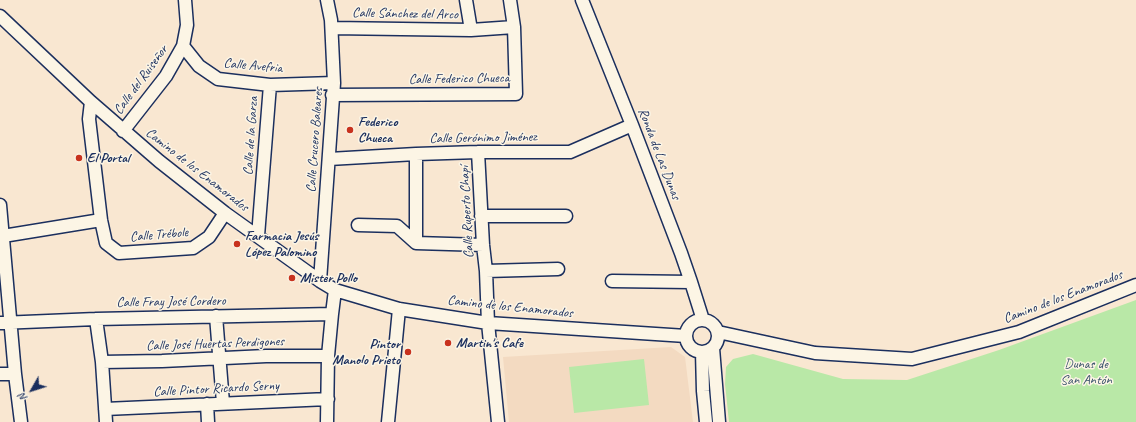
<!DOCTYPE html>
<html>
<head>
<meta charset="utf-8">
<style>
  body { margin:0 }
  #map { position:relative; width:1136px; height:422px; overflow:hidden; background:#f9e7d1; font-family:Caveat,sans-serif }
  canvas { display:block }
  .north { position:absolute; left:12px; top:370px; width:40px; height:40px; -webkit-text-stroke:3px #fcf5e5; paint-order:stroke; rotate:231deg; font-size:11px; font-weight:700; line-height:16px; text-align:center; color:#1b2f5e }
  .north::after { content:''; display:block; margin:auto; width:14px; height:18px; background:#1b2f5e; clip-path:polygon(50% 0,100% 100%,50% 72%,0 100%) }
</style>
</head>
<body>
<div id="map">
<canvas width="1136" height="422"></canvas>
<div class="north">N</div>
</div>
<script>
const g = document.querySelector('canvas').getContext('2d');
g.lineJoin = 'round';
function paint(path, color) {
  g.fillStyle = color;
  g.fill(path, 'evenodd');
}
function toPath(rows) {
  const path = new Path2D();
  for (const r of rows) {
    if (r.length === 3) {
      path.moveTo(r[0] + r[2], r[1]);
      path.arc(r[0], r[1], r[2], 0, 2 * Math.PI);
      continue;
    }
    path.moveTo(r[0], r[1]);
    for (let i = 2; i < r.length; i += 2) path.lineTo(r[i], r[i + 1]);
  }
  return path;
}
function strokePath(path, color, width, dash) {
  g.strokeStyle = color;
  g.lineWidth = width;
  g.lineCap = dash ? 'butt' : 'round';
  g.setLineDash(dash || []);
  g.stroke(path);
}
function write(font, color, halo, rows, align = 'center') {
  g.font = font + ' Caveat,sans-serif';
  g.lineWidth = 3;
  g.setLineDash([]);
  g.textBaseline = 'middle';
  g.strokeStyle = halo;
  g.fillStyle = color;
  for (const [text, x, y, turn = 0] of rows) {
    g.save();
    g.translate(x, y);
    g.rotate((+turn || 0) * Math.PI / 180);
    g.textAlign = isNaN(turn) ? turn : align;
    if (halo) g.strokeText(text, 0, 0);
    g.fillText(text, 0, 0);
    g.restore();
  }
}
paint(toPath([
  [671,347,685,357,693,422,509,422,503,357]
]), '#f3dac1');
paint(toPath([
  [1136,300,1136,422,729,422,725,384,726,367,733,359,753,354,843,379,907,380,999,350],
  [644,359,649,405,574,413,569,367]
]), '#b9e8a7');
const minor = toPath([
  [582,0,632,125,681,253,691,282,703,320],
  [0,16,91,102,159,161,225,213,320,281,335,290,399,309,488,323,686,336],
  [332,28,471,30,466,0],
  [471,30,514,27],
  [183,46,199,66,218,79,270,85,334,83],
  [332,95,516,94,514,27,510,0],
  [91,102,89,119,101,220,106,243,119,253,193,248,209,237,225,213],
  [123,131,166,76,183,46,187,25,185,0],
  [478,152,483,245,486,271,488,323,498,422],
  [329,159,416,154,478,152,570,152,632,125],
  [0,205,15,374,21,422],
  [481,216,566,216],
  [358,225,397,226,416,243,483,245],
  [3,236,101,220],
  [258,236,270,85],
  [416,243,416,154],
  [486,271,558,269],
  [320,281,334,83,331,20,327,0],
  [612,281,691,282],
  [216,316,223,403],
  [96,319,102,362,106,422],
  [702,336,16],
  [0,323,96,319,332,314],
  [718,332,815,353,912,359,1019,332,1136,285],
  [713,348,719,422],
  [702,352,703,391,706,422],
  [102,362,162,361,266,356,328,356],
  [0,374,15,374],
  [207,404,208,422],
  [105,409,328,399],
  [327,422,328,356,332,314,335,290],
  [388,422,399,309]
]);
strokePath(minor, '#1b2f5e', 15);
strokePath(minor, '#fcf5e5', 12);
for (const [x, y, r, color] of [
  [350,130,4,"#c8321e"],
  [79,158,4,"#c8321e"],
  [237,244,4,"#c8321e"],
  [292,278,4,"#c8321e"],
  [448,343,4,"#c8321e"],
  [408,352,4,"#c8321e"]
]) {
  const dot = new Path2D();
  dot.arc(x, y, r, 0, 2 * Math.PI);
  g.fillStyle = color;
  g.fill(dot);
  strokePath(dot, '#fcf5e5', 1.5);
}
write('14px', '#1b2f5e', '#fcf5e5', [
  ["Calle Sánchez del Arco",405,14,1],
  ["Calle Avefria",253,66,5],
  ["Calle Federico Chueca",459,79,-1],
  ["Calle del Ruiseñor",141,80,-54],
  ["Calle de la Garza",251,136,-86],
  ["Calle Gerónimo Jiménez",483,138,-1],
  ["Calle Crucero Baleares",315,140,-86],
  ["Ronda de Las Dunas",659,154,69],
  ["Camino de los Enamorados",197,170,38],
  ["Calle Ruperto Chapí",467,212,-93],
  ["Calle Trébole",159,235,-5],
  ["Camino de los Enamorados",1063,297,-21],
  ["Calle Fray José Cordero",171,302,-1],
  ["Camino de los Enamorados",510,307,6],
  ["Calle José Huertas Perdigones",215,344,-2],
  ["Calle Pintor Ricardo Serny",216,389,-3]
]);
write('bold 14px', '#1b2f5e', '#fcf5e5', [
  ["Federico",358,122],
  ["Chueca",358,138],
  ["El Portal",87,158],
  ["Farmacia Jesús",245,236],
  ["López Palomino",245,252],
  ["Mister Pollo",300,278],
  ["Martin's Cafe",456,343],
  ["Pintor",400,344,"right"],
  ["Manolo Prieto",400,360,"right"]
], 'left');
write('14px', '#3b546d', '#fcf5e5', [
  ["Dunas de",1086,364],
  ["San Antón",1086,380]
]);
</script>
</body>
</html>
